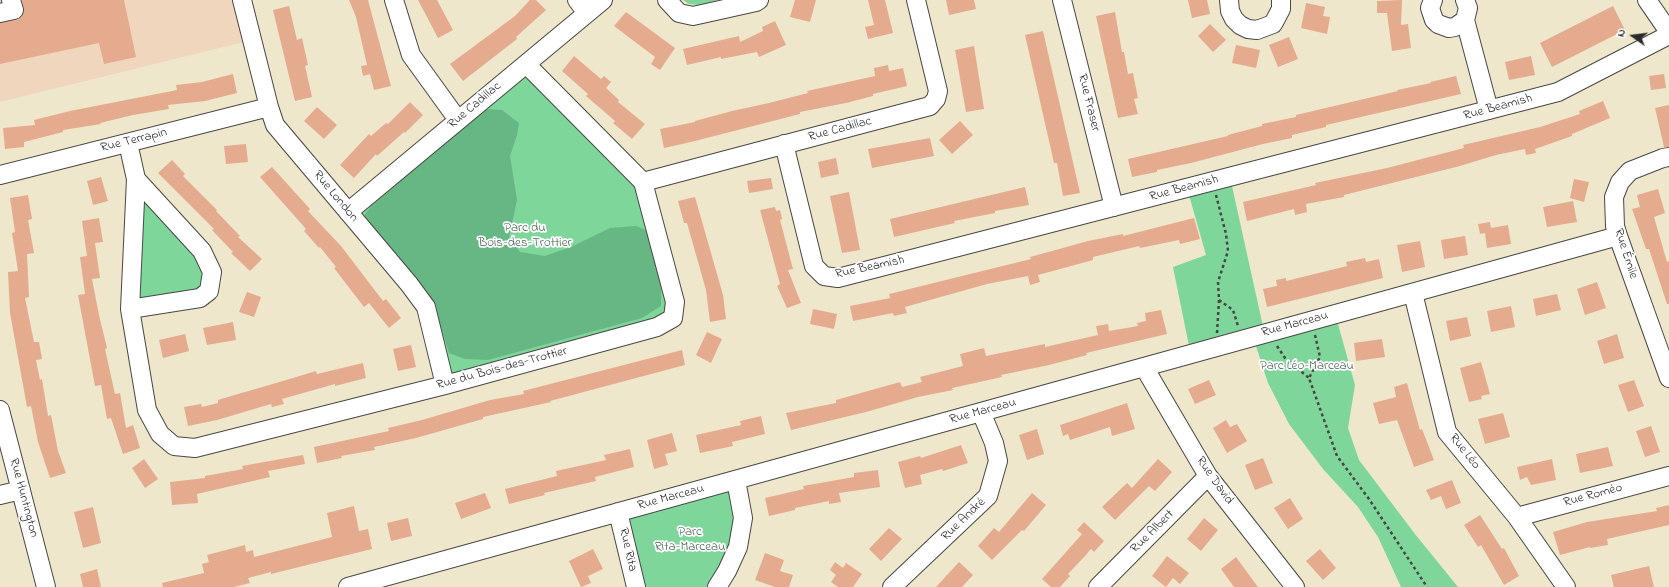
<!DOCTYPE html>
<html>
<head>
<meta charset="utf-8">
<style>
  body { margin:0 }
  #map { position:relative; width:1669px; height:587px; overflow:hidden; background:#efe7cc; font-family:"Indie Flower",sans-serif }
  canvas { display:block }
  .north { position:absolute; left:1613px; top:16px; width:40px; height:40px; -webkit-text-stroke:3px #fff; paint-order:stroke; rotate:284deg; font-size:11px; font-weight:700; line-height:16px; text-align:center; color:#2b2b2b }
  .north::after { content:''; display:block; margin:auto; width:14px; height:18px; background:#2b2b2b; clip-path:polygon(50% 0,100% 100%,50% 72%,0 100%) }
</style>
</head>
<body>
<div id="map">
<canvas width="1669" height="587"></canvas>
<div class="north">N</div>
</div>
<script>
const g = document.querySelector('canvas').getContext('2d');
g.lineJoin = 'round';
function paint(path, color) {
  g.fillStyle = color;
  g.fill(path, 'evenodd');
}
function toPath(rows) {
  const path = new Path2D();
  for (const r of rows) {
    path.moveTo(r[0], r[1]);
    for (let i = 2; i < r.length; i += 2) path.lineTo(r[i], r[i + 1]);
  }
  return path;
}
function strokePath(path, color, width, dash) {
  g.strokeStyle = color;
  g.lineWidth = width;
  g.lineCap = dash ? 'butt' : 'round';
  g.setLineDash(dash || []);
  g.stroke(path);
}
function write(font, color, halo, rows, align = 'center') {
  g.font = font + ' "Indie Flower",sans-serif';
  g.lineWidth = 3.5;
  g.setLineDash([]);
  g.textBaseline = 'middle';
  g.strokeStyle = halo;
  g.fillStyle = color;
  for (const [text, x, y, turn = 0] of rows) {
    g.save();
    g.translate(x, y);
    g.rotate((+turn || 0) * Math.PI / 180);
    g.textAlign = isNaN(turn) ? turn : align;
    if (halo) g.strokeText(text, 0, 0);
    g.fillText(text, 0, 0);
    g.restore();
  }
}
paint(toPath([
  [0,0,242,0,252,40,0,102]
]), '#f0d6bc');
paint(toPath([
  [683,0,718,0,699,5,689,4],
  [526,64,643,182,673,318,445,385,426,307,348,212],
  [1230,177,1264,331,1190,351,1173,267,1206,255,1187,188],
  [147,203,152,205,195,257,200,267,203,278,199,288,193,292,146,301,140,297,138,292,141,207],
  [1336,317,1355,385,1348,428,1359,460,1415,534,1458,587,1401,587,1378,537,1358,507,1323,469,1289,424,1268,383,1253,337],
  [736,480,743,518,717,587,636,587,618,512]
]), '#7ed69b');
paint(toPath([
  [485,109,502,110,519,123,517,135,510,156,517,200,509,237,520,252,545,256,571,247,610,228,636,226,648,231,661,278,661,306,642,318,488,360,465,359,449,353,432,299,366,228,365,214,372,205]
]), '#66b783');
paint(toPath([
  [22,0,124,0,136,57,104,64,99,43,0,64,0,23,16,20,22,17,24,12],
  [349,0,368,0,391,86,374,90,370,74,363,76,361,66,367,65,356,17],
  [418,0,437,0,453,30,438,38],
  [530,0,536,0,546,10,516,37,517,39,463,81,450,64,515,16],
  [795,0,816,0,810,22,790,17],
  [868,0,885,0,893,33,868,39,865,27,874,25],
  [946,0,974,0,976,9,949,15],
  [1188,0,1207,0,1210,14,1192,18],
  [1402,0,1401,25,1408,24,1411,48,1392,51,1387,13,1377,13,1377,1],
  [1306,3,1325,7,1323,16,1330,17,1327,34,1301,28],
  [289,6,297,40,302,38,308,65,305,66,312,97,295,101,273,10],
  [1613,6,1625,30,1552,67,1540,43],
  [626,12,675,48,660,70,651,64,655,57,614,26],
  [1115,12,1122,52,1124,52,1128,74,1133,73,1138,98,1134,99,1138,114,1118,118,1096,16],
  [775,21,786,45,759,57,757,52,721,59,721,57,687,65,683,49,739,36,740,42,763,31,762,27],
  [1210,24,1226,40,1213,52,1198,36],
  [1043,31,1080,193,1063,196,1057,163,1054,163,1025,35],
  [1289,37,1298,59,1278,67,1269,45],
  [1236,45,1260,50,1256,68,1232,63],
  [974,46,984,109,966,112,955,50],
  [574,56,601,79,604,76,611,82,606,88,619,100,618,102,645,124,632,139,613,123,615,121,586,96,588,94,562,71],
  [1531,56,1535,75,1509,80,1505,62],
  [888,65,889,71,903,68,907,86,873,94,873,96,846,103,800,112,800,114,691,142,664,148,660,129,695,122,695,121,732,111,769,103,808,93,807,91,875,76,874,68],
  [233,74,237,93,205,101,168,105,169,109,133,115,100,123,101,124,63,130,63,132,24,142,24,147,5,149,3,128,35,125,34,120,70,111,177,90,176,85,202,82],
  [1664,74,1666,88,1651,90,1649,76],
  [1456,76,1461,94,1326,125,1326,127,1292,135,1292,138,1263,144,1191,163,1157,170,1157,172,1132,177,1128,159,1228,136,1228,135,1262,126,1262,124,1296,117,1296,115,1398,91,1397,90,1431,83,1430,82],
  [1603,101,1610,118,1572,134,1572,136,1535,149,1536,153,1526,155,1525,149,1496,155,1460,166,1344,195,1344,197,1306,204,1307,212,1295,215,1294,209,1247,221,1243,202,1316,185,1315,183,1387,168,1464,148,1463,145,1540,127,1580,114,1579,111],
  [410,102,423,115,405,133,404,132,377,156,376,154,354,178,340,165,369,134,371,136,386,123,388,124],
  [1669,105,1669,147,1664,147,1655,108],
  [317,107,337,125,324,139,304,121],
  [960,121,973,135,952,154,939,140],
  [930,138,934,156,872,168,868,149],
  [246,144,248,162,226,164,224,146],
  [836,158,839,174,821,178,818,162],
  [172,160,185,174,183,176,217,210,216,211,240,236,238,237,262,259,250,271,231,253,233,252,212,230,214,229,158,173],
  [272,167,310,209,308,211,341,246,383,301,386,299,401,318,389,328,369,303,364,307,334,268,336,267,320,247,319,248,304,231,306,229,260,177],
  [101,177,108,201,93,205,87,181],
  [771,178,773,189,749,193,747,181],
  [1574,179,1589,182,1584,202,1570,198],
  [1025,187,1029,205,995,211,995,213,954,221,955,223,894,237,890,219],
  [1658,189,1665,213,1654,217,1667,262,1669,261,1669,304,1667,304,1649,249,1646,249,1632,209,1640,207,1637,195],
  [849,192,860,250,842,253,830,196],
  [28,195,32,219,28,220,34,253,27,254,29,297,25,298,34,342,39,342,42,359,36,360,40,380,42,379,48,416,51,415,58,451,66,473,50,478,38,442,31,406,27,407,10,313,8,272,18,271,12,233,15,232,10,198],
  [695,197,723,295,726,319,710,322,706,290,687,223,684,223,678,201],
  [1573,201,1577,222,1547,227,1543,207],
  [775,207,776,211,780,210,782,219,780,220,793,269,788,270,801,303,787,308,777,286,780,284,760,210],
  [99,218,103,242,95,243,100,278,92,279,99,315,107,348,105,349,115,394,120,393,126,428,133,425,140,448,123,454,111,418,107,419,101,385,95,386,78,295,85,294,80,257,87,256,82,221],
  [1194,218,1200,239,1180,244,1179,240,1140,248,1139,246,1093,257,1093,260,1038,275,1040,282,1030,285,1028,276,987,284,905,307,907,313,894,316,893,313,853,321,850,306,890,298,889,294,1031,259,1030,257,1088,241,1123,234,1123,236],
  [1490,222,1491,228,1508,225,1511,244,1487,248,1485,233,1480,234,1478,224],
  [1465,236,1468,255,1444,259,1441,240],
  [1420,241,1425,267,1402,272,1397,245],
  [1365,258,1366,262,1379,259,1383,278,1267,307,1263,289,1277,286,1276,280,1286,278,1286,281,1347,266,1346,262],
  [1597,282,1606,308,1585,315,1577,289],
  [247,292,261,297,254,317,239,312],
  [1557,294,1561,310,1536,316,1533,299],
  [1511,306,1515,327,1491,332,1487,311],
  [813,309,837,314,834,329,810,324],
  [1161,310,1167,334,1086,353,1087,355,1049,365,1001,375,1002,377,952,388,953,390,918,397,866,412,791,430,786,413,836,403,836,400,900,382,902,387,922,382,920,377,963,366,960,354,984,348,986,356,1045,344,1045,347,1098,335,1096,326,1108,324,1109,331,1138,326,1137,323,1146,321,1145,313],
  [1467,317,1471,336,1450,341,1446,321],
  [233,322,236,340,207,345,203,328],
  [707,332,722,339,711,363,696,355],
  [185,334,189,351,163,358,159,340],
  [1617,334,1624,358,1604,364,1597,341],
  [1382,339,1385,357,1356,361,1354,343],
  [411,345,416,367,398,371,393,349],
  [682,350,685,365,550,401,551,402,483,417,483,419,416,438,374,447,375,450,341,456,342,458,317,463,314,447,389,431,388,428,422,420,490,400,524,394,523,391],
  [1481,362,1490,394,1481,396,1482,399,1469,402,1460,368],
  [363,363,366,378,335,386,335,384,282,399,284,404,272,407,271,404,217,420,188,426,184,407,201,404,202,407,218,403,218,400,221,399,293,378,316,371,317,374],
  [1209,380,1216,395,1195,404,1188,389],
  [1634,380,1644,406,1628,412,1618,385],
  [1407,383,1420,430,1422,429,1434,460,1414,467,1397,420,1379,424,1373,403,1396,397,1394,387],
  [1127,403,1135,429,1112,436,1110,427,1070,440,1068,434,1063,436,1060,425],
  [1503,413,1510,437,1485,444,1478,419],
  [761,416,765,434,732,442,733,446,700,453,696,435,741,425,740,421],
  [1226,420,1230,427,1237,424,1247,441,1227,453,1213,428],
  [1651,426,1660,452,1645,457,1636,431],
  [1037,429,1044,454,1027,460,1019,435],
  [672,433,677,451,665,454,668,465,654,469,647,440],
  [961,445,968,463,943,471,942,469,920,475,922,484,905,488,898,462,920,456,921,458],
  [1608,447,1613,466,1580,473,1576,454],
  [630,449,634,467,595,477,596,481,544,493,545,495,509,504,505,489,557,476,556,471,606,460,604,455],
  [303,455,305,464,268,471,270,477,197,494,198,503,172,505,170,482,205,478,205,476,243,469,242,466],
  [1263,458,1273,483,1255,490,1245,465],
  [144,459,158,479,145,488,132,468],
  [1158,459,1172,472,1155,491,1149,486,1115,520,1102,507,1127,483,1132,488],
  [1552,459,1556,480,1531,485,1527,477,1520,480,1517,467],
  [878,470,880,487,839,493,841,502,829,504,829,501,795,508,795,510,769,516,765,498,804,489,803,486,854,477,854,473],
  [1452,480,1461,503,1446,509,1441,496,1431,500,1426,490],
  [485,493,491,508,461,519,455,503],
  [1032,493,1046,505,1024,531,1022,530,992,560,978,546,994,528,999,532],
  [1290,498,1303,519,1288,529,1274,508],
  [1669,505,1669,525,1607,539,1608,545,1590,548,1590,547,1560,555,1553,532,1587,522,1657,511,1656,508],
  [354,506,359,531,368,529,372,549,271,574,271,572,248,578,250,583,234,587,163,587,162,583,204,573,202,564,209,562,207,555,245,545,246,552,253,550,254,557,332,537,327,513],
  [93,507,101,543,83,548,74,512],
  [1480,515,1502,549,1504,548,1519,576,1504,585,1481,545,1478,547,1464,525],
  [408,518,412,536,391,541,387,523],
  [1204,518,1218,530,1201,551,1187,539],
  [1084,522,1104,541,1094,552,1091,549,1085,556,1068,574,1070,576,1060,587,1051,587,1042,579,1082,534,1077,530],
  [889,528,902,539,881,561,869,549],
  [593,549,603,569,588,576,591,583,581,587,569,561],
  [1320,549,1336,568,1323,580,1306,561],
  [765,553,784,560,780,571,793,575,789,587,775,587,755,580],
  [1167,556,1189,573,1180,584,1173,578,1166,587,1152,576],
  [1236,557,1258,587,1234,587,1221,569],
  [835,562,843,568,846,563,862,574,853,587,838,587,831,582,836,575,830,570],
  [959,562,973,575,962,587,936,587],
  [1649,566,1654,587,1614,587,1611,575],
  [97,569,101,587,83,587,80,574]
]), '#e5ab8f');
const minor = toPath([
  [242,0,269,107,275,125,409,284,426,307,445,385],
  [394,0,411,55,458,120],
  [577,0,587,13],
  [667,0,679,13,693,16,756,2,759,0],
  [1062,0,1114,207],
  [1229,0,1230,11,1234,19,1240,25,1248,29,1257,30,1273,24,1281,9,1281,0],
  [1433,0,1430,8,1434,20,1438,24,1449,28,1455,27,1465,20,1468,8,1465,0],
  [1647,0,1669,32],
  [0,13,14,10,11,0],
  [1465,20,1489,110],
  [128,143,136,179,130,309,147,410,160,434,174,446,195,448,445,385,657,327,673,318,675,302,643,182,526,64],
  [784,144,814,266,824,276,838,278,1558,92,1669,35],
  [1669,157,1663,158,1630,171,1620,182,1614,197,1615,226,1618,236,1669,378],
  [0,175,269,107],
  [643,182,930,106,936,99,938,91,916,0],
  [348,212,603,0],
  [1413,293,1447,432,1517,517,1566,587],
  [130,309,200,298,209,291,212,272,202,251,136,179],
  [1144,367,1208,476,1295,587],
  [0,410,46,587],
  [0,495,21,490],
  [618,512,636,587],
  [1517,517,1669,476],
  [348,587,1618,236],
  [717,587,727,571,738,547,743,518,736,480],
  [892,587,988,496,998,461,994,443,981,412],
  [1098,587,1208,476]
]);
strokePath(minor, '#484743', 20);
strokePath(toPath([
  [1216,195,1226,234,1228,251,1218,282,1219,300,1217,333],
  [1219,300,1233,310,1238,326],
  [1315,335,1320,357,1309,378,1337,456,1369,499,1427,587],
  [1277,346,1285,358,1309,378]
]), '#484743', 2.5, [3, 3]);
strokePath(minor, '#fff', 18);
write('13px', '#2b2b2b', '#fff', [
  ["Rue Fraser",1088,103,76],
  ["Rue Cadillac",475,106,-40],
  ["Rue Beamish",1498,108,-15],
  ["Rue Cadillac",840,130,-15],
  ["Rue Terrapin",134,141,-14],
  ["Rue Beamish",1184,189,-15],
  ["Rue London",335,197,50],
  ["Rue Émile",1625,254,72],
  ["Rue Beamish",870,268,-12],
  ["Rue Marceau",1295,325,-15],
  ["Rue du Bois-des-Trottier",502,369,-15],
  ["Rue Marceau",983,412,-15],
  ["Rue Léo",1464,452,51],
  ["Rue David",1214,481,55],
  ["Rue Roméo",1593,496,-15],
  ["Rue Huntington",23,498,75],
  ["Rue Marceau",671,498,-15],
  ["Rue André",964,520,-44],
  ["Rue Albert",1153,532,-45],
  ["Rue Rita",627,550,77]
]);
write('13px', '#445e4d', '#fff', [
  ["Parc du",525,229],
  ["Bois-des-Trottier",525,244],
  ["Parc Léo-Marceau",1307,367],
  ["Parc",690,533],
  ["Rita-Marceau",690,548]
]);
</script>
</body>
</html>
